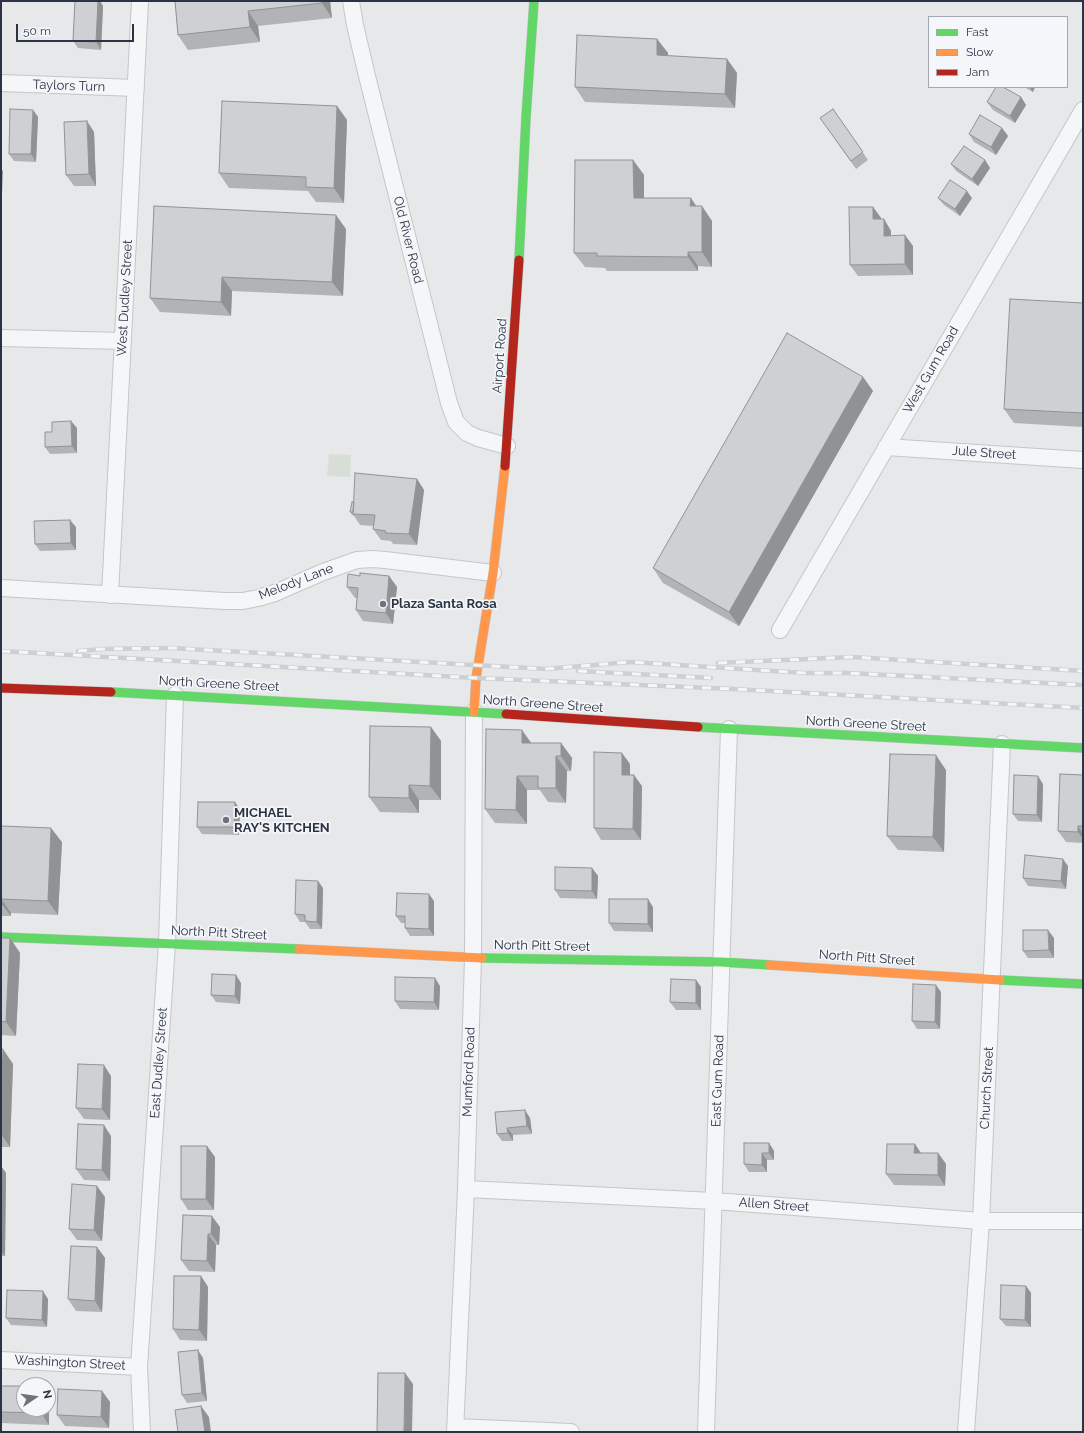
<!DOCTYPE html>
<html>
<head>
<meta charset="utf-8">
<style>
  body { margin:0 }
  #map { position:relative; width:1084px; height:1433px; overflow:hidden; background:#e6e8ea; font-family:Raleway,sans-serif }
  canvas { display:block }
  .frame { position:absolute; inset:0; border:2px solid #2b3445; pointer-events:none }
  .legend { position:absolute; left:928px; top:16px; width:140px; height:72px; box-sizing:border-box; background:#f4f6f9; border:1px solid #a4a8b1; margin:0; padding:5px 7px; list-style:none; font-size:12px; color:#2b3445 }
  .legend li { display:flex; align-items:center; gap:8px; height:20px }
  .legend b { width:20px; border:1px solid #a4a8b1 }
  .north { position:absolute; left:16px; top:1377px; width:40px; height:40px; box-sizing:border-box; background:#f4f6f9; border:1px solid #a4a8b1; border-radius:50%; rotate:77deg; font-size:11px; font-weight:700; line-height:16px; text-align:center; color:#2b3445 }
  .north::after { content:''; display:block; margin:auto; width:14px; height:18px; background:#6c737f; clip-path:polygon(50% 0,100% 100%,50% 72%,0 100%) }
  .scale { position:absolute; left:16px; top:24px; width:118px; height:18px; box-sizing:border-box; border:2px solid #2b3445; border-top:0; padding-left:5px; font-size:12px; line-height:14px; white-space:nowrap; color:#2b3445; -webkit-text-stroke:3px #f4f6f9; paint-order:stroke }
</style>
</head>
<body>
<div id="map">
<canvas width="1084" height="1433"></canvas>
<div class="frame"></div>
<ul class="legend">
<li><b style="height:5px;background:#63d668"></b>Fast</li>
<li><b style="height:5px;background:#ff974d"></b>Slow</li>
<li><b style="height:5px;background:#b3261e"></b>Jam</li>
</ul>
<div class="north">N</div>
<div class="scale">50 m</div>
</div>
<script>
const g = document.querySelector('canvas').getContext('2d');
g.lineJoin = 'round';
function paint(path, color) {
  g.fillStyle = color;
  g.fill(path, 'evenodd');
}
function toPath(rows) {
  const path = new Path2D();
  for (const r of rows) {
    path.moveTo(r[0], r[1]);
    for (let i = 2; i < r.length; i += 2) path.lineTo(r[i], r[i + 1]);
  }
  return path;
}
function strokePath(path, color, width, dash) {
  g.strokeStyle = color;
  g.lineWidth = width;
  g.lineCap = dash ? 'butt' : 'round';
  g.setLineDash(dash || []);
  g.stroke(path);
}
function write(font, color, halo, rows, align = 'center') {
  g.font = font + ' Raleway,sans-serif';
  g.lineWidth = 3.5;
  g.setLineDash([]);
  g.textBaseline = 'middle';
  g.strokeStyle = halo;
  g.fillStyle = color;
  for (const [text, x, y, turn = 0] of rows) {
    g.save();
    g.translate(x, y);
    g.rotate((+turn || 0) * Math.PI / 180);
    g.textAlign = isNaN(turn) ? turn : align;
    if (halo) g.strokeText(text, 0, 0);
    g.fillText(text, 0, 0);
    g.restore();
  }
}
paint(toPath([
  [329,454,351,455,350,477,327,476]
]), '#d6ded6');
const street = toPath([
  [351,1,355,25,367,76,449,403,456,422,467,433,478,438,507,446],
  [1,83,136,88],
  [1,338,123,341],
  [886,447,1083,460],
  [1,588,225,601,243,601,258,598,275,593,323,572,357,560,373,559,385,560,493,573],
  [110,595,140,1],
  [780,630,1083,110],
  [466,1189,714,1201,981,1221,1083,1221],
  [1,1360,139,1367],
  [456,1427,571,1432],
  [142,1432,139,1367,167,943,175,695],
  [455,1432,466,1189,473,958,474,712],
  [706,1432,729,729],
  [966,1432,981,1221,1002,744]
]);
const fast = toPath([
  [519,260,526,117,534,1],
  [111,692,506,714],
  [698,727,1083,748],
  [1,937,299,949],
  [482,958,721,962,770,965],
  [1000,980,1083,984]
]);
const slow = toPath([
  [474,712,476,678,493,573,505,466],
  [299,949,482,958],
  [770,965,1000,980]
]);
const jam = toPath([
  [505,466,519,260],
  [1,688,111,692],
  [506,714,698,727]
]);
strokePath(street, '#c4c6c8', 18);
strokePath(fast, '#c4c6c8', 10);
strokePath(slow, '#c4c6c8', 10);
strokePath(jam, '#c4c6c8', 10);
strokePath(street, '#f5f6f7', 16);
strokePath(fast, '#63d668', 9);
strokePath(slow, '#ff974d', 9);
strokePath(jam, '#b3261e', 9);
const rail = toPath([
  [1,651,476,678,733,689,1083,708],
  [78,651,103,649,171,648,546,669,630,662,805,673,847,673,1083,685],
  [718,663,852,657,1083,671],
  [578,671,711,678]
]);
strokePath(rail, '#cecfd2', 4.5);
strokePath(rail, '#f4f6f9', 3, [9]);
paint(toPath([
  [75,1,100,1,103,6,101,50,78,48,73,41],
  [175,1,330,1,332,18,258,26,260,42,188,50,178,35],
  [657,39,668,53,668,56,727,59,737,73,735,108,585,102,575,87],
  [1024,87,1035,87,1033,92],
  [1021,97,1026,105,1015,123,993,110,987,102],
  [337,106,347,120,344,203,316,202,308,191,229,188,219,173],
  [833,109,868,160,856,169,820,118],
  [33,110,38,117,36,162,14,161,9,154],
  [1002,128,1008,136,996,155,974,142,969,134],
  [94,132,96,186,74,186,66,175],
  [633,160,644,175,644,198,696,206,712,221,712,267,698,266,698,271,607,271,605,268,585,267,574,253],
  [985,160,990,168,978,186,956,171,951,164],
  [938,198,972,198,960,216,944,205],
  [873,207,881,218,881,219,884,219,891,231,891,236,913,246,913,275,858,276,850,265],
  [346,229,343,296,232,291,231,316,160,312,150,298],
  [1083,303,1083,427,1014,423,1004,409],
  [863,377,873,391,739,626,663,583,653,568],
  [77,428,77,453,50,454,45,447,52,432],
  [417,479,424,490,417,545,393,544,391,541,381,540,373,529,374,526,360,525,354,516,352,515,350,512,354,502],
  [76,527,76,550,40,551,35,544],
  [360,576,389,576,397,587,393,624,363,621,356,610,357,598,355,598,347,587],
  [431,727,441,741,441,800,419,800,419,813,380,812,369,797],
  [531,743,561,743,572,758,571,771,567,771,566,803,548,802,540,790,527,790,527,824,495,823,485,809],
  [630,764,630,775,642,786,641,840,601,840,594,828],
  [946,770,944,852,898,850,887,836],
  [1083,775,1083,843,1066,842,1058,831],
  [1043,784,1042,822,1018,821,1013,814],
  [235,802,240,810,239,835,202,834,197,827],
  [1,826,62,842,58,915,11,913,11,916,1,916],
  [1068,866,1066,889,1028,886,1023,878],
  [592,868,598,876,597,899,560,898,555,890],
  [323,888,322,929,310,929,305,922,300,922,295,914],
  [434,901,434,936,410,936,405,928,405,923,401,923,396,916],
  [653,907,653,932,614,931,609,923],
  [1,938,10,938,20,953,16,1036,1,1035],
  [1054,938,1054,958,1028,958,1023,951],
  [696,980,701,987,701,1010,676,1010,670,1002],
  [241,983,240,1004,216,1002,211,995],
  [440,986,439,1010,400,1009,395,1001],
  [941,992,940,1029,917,1029,912,1021],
  [1,1049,13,1064,10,1147,1,1147],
  [111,1076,110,1120,84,1119,76,1108],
  [495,1112,530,1118,532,1134,513,1135,513,1141,502,1141,497,1134],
  [111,1136,110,1181,84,1180,76,1169],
  [769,1143,774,1151,774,1160,767,1160,767,1172,749,1172,744,1164],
  [915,1144,921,1153,938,1153,946,1164,945,1186,894,1185,886,1174],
  [215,1157,214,1210,188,1210,181,1199],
  [1,1166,6,1173,5,1256,1,1256],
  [105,1197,102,1241,77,1240,69,1229],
  [183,1215,220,1227,219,1245,216,1245,215,1272,189,1271,181,1260],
  [97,1247,105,1258,102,1312,76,1311,68,1299],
  [201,1276,208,1287,207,1341,180,1340,173,1329],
  [1026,1286,1031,1293,1031,1327,1006,1326,1000,1319],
  [48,1299,47,1327,11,1325,6,1318],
  [203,1358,207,1401,187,1403,182,1395],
  [1,1386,49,1398,49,1425,1,1423],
  [102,1391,110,1402,109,1428,65,1426,57,1415]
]), '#b1b3b5');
paint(toPath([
  [98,1,100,1,103,6,101,50,96,42],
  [322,1,330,1,332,18,322,3],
  [248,11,258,26,260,42,250,27],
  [657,39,668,53,667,70,657,55],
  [727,59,737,73,735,108,725,94],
  [1029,87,1035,87,1033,92],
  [1021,97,1026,105,1015,123,1010,116],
  [337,106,347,120,344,203,334,188],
  [33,110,38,117,36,162,31,154],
  [87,121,94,132,96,186,89,174],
  [1002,128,1008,136,996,155,991,147],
  [633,160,644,175,644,212,634,198],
  [985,160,990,168,978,186,972,179],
  [1,169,3,171,2,195,1,193],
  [967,191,972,198,960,216,955,209],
  [691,198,701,213,690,206],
  [702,206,712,221,712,267,702,252],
  [873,207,881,218,881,231,873,219],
  [336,215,346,229,343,296,332,282],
  [884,219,891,231,891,247,884,236],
  [905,235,913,246,913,275,905,264],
  [688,252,698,266,698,271,688,257],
  [222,277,232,291,231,316,221,302],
  [863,377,873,391,739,626,729,612],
  [71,421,77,428,77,453,72,446],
  [417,479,424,490,417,545,409,534],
  [70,520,76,527,76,550,71,543],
  [389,576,397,587,393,624,386,613],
  [431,727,441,741,441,800,430,786],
  [522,730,532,744,522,743],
  [561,743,572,758,571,771,561,756],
  [622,753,630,764,630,786,622,775],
  [936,755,946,770,944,852,933,837],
  [556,756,567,771,566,803,556,788],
  [634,775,642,786,641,840,633,829],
  [517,776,527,790,527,824,516,810],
  [1038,776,1043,784,1042,822,1037,815],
  [409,785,419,800,419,813,409,798],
  [235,802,240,810,239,835,234,827],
  [1078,826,1083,834,1083,839,1078,832],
  [51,828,62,842,58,915,48,901],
  [1063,859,1068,866,1066,889,1061,881],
  [592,868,598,876,597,899,592,891],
  [318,881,323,888,322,929,317,922],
  [429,894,434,901,434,936,429,929],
  [1,899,11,913,11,916,1,903],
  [648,899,653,907,653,932,648,924],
  [1048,930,1054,938,1054,958,1049,950],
  [10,938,20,953,16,1036,6,1022],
  [236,975,241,983,240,1004,235,996],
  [435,978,440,986,439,1010,434,1002],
  [696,980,701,987,701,1010,696,1003],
  [936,985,941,992,940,1029,935,1022],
  [3,1049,13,1064,10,1147,1,1134,1,1105],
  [104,1065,111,1076,110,1120,102,1109],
  [525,1110,530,1118,532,1134,527,1126],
  [104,1125,111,1136,110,1181,102,1170],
  [507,1128,513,1135,513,1141,508,1133],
  [769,1143,774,1151,774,1160,769,1153],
  [915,1144,922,1155,914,1153],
  [207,1146,215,1157,214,1210,206,1199],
  [762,1153,767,1160,767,1172,762,1165],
  [938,1153,946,1164,945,1186,938,1175],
  [1,1166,6,1173,5,1256,1,1251],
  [97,1186,105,1197,102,1241,94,1230],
  [212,1216,220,1227,219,1245,211,1234],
  [208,1234,216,1245,215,1272,207,1261],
  [97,1247,105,1258,102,1312,95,1301],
  [201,1276,208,1287,207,1341,199,1330],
  [1026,1286,1031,1293,1031,1327,1025,1320],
  [43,1291,48,1299,47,1327,42,1320],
  [198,1350,203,1358,207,1401,202,1393],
  [405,1373,413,1384,412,1432,404,1432],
  [102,1391,110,1402,109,1428,101,1417],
  [48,1396,49,1398,49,1425,41,1413,41,1409,48,1409],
  [201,1406,209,1417,211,1432,205,1432]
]), '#909294');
const building = toPath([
  [75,1,98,1,96,42,73,41,75,1],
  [175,1,322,1,322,3,248,11,250,27,178,35,175,1],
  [577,35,657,39,657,55,727,59,725,94,575,87,577,35],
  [996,87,1003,87,1021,97,1010,116,987,102,996,87],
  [222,101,337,106,334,188,306,187,306,177,219,173,222,101],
  [10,109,33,110,31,154,9,154,10,109],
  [833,109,863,152,851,161,820,118,833,109],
  [980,115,1002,128,991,147,969,134,980,115],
  [87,121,89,174,66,175,64,122,87,121],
  [964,146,985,160,972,179,951,164,964,146],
  [575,160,633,160,634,198,691,198,690,206,702,206,702,252,688,252,688,257,597,256,597,253,574,253,575,160],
  [950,180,967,191,955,209,938,198,950,180],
  [154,206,336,215,332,282,222,277,221,302,150,298,154,206],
  [849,207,873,207,873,219,884,219,884,236,905,235,905,264,850,265,849,207],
  [1010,299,1083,303,1083,413,1004,409,1010,299],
  [787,333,863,377,729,612,653,568,787,333],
  [71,421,72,446,45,447,45,432,52,432,52,422,71,421],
  [355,473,417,479,409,534,385,533,386,531,373,529,375,515,353,514,355,473],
  [352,502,354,502,353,512,350,512,352,502],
  [70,520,71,543,35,544,34,521,70,520],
  [360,573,389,576,386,613,356,610,358,588,347,587,348,574,360,576,360,573],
  [370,726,431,727,430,786,409,785,409,798,369,797,370,726],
  [486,729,522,730,522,743,561,743,561,756,556,756,556,788,538,788,538,776,517,776,516,810,485,809,486,729],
  [594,752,622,753,622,775,634,775,633,829,594,828,594,752],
  [890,754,936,755,933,837,887,836,890,754],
  [1060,774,1083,775,1083,826,1078,826,1078,832,1058,831,1060,774],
  [1014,775,1038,776,1037,815,1013,814,1014,775],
  [198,802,235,802,234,827,197,827,198,802],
  [1,826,51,828,48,901,1,899,1,826],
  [1025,855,1063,859,1061,881,1023,878,1025,855],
  [555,867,592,868,592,891,555,890,555,867],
  [296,880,318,881,317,922,305,921,305,915,295,914,296,880],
  [397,893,429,894,429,929,405,928,405,916,396,916,397,893],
  [609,899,648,899,648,924,609,923,609,899],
  [1023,930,1048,930,1049,950,1023,951,1023,930],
  [1,938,10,938,6,1022,1,1021,1,938],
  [212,974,236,975,235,996,211,995,212,974],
  [395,977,435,978,434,1002,395,1001,395,977],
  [671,979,696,980,696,1003,670,1002,671,979],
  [913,984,936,985,935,1022,912,1021,913,984],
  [1,1049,3,1049,1,1105,1,1049],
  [78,1064,104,1065,102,1109,76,1108,78,1064],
  [525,1110,527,1126,507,1128,508,1133,497,1134,495,1112,525,1110],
  [78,1124,104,1125,102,1170,76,1169,78,1124],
  [744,1143,769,1143,769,1153,762,1153,762,1165,744,1164,744,1143],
  [887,1144,915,1144,914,1153,938,1153,938,1175,886,1174,887,1144],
  [181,1146,207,1146,206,1199,181,1199,181,1146],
  [72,1184,97,1186,94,1230,69,1229,72,1184],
  [183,1215,212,1216,211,1234,208,1234,207,1261,181,1260,183,1215],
  [71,1246,97,1247,95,1301,68,1299,71,1246],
  [174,1276,201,1276,199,1330,173,1329,174,1276],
  [1001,1285,1026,1286,1025,1320,1000,1319,1001,1285],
  [7,1290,43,1291,42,1320,6,1318,7,1290],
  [198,1350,202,1393,182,1395,178,1352,198,1350],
  [378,1373,405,1373,404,1432,377,1432,378,1373],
  [1,1386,24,1386,24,1409,41,1409,41,1413,1,1412,1,1386],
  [58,1389,102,1391,101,1417,57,1415,58,1389],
  [201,1406,205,1432,178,1432,175,1410,201,1406]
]);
paint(building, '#ced0d3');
strokePath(building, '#909294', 1);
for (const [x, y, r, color] of [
  [383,604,4,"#6c737f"],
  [226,820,4,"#6c737f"]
]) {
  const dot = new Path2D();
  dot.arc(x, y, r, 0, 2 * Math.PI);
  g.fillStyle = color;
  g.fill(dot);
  strokePath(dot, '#f4f6f9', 1.5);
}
write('13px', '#2b3445', '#f4f6f9', [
  ["Taylors Turn",69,86,2],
  ["Old River Road",408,240,76],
  ["West Dudley Street",125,298,-87],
  ["Airport Road",500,356,-86],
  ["West Gum Road",931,370,-60],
  ["Jule Street",984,453,4],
  ["Melody Lane",296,582,-21],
  ["North Greene Street",219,684,3],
  ["North Greene Street",543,704,4],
  ["North Greene Street",866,724,3],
  ["North Pitt Street",219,933,3],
  ["North Pitt Street",542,946,1],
  ["North Pitt Street",867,958,4],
  ["East Dudley Street",159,1063,-86],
  ["Mumford Road",469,1072,-88],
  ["East Gum Road",718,1081,-88],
  ["Church Street",987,1088,-87],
  ["Allen Street",774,1205,4],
  ["Washington Street",70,1363,3]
]);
write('bold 13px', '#2b3445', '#f4f6f9', [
  ["Plaza Santa Rosa",391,604],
  ["MICHAEL",234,813],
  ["RAY'S KITCHEN",234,828]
], 'left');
</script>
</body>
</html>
